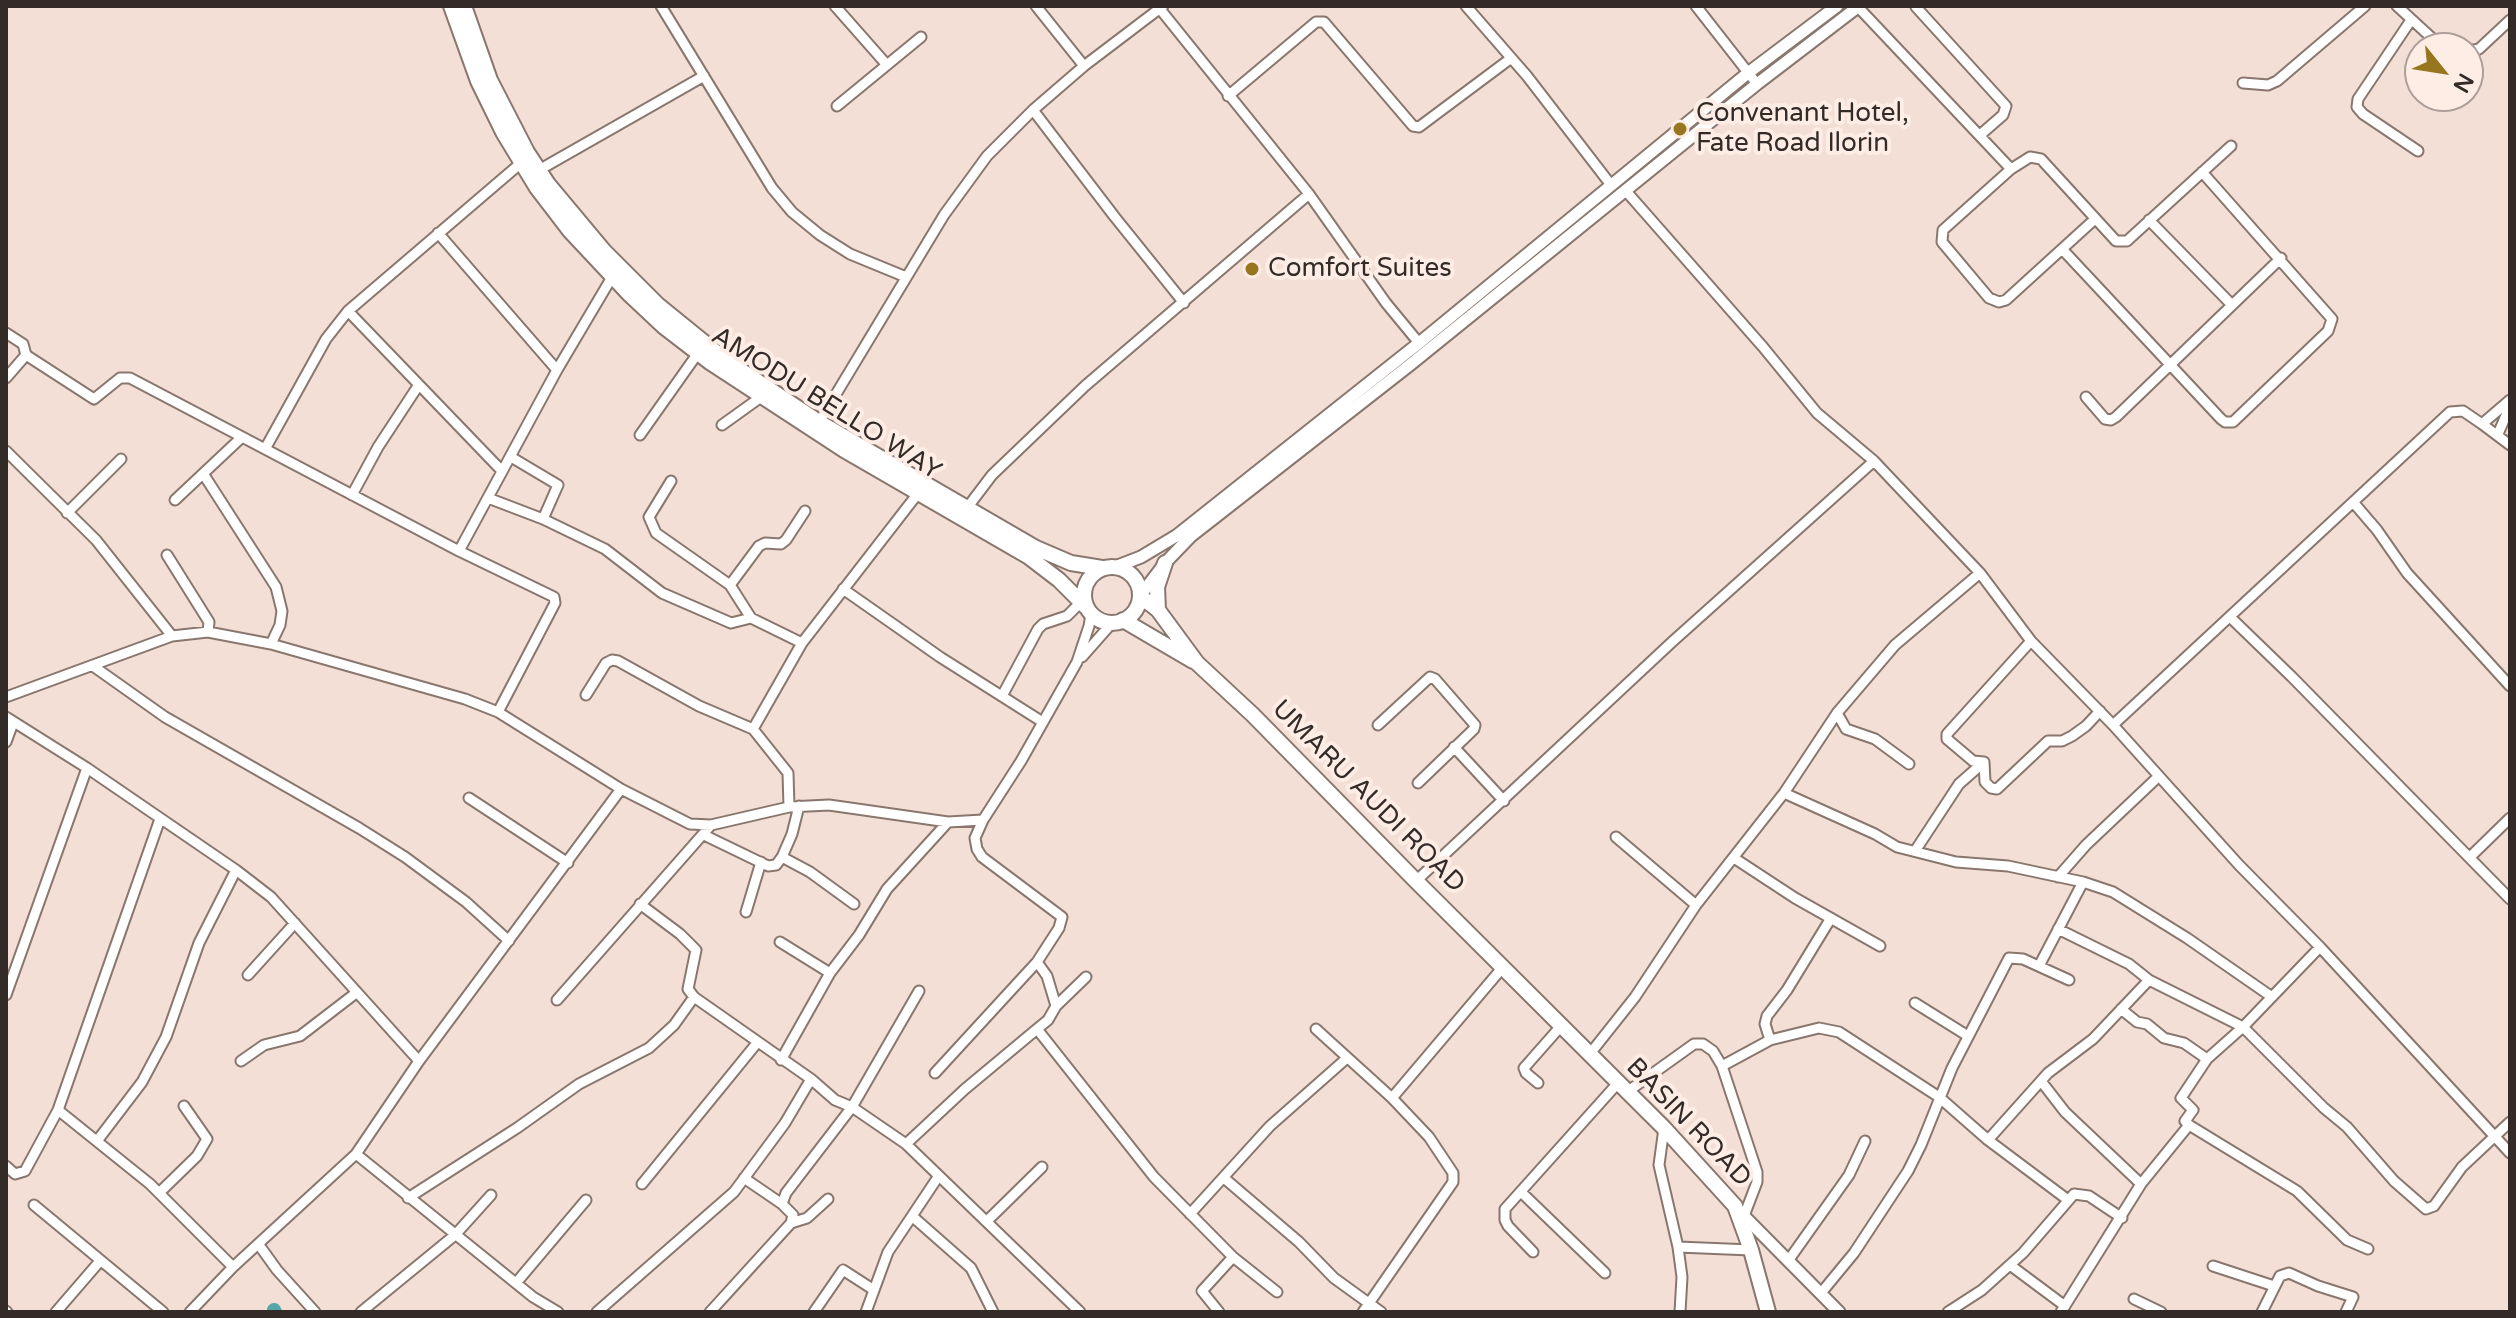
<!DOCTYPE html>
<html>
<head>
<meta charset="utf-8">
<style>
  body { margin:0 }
  #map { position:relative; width:2516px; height:1318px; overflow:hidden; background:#f3dfd5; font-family:"Varela Round",sans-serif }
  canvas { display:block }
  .frame { position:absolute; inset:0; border:8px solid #322b27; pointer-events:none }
  .north { position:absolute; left:2404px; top:32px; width:80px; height:80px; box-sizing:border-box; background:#feede5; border:2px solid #ac9f99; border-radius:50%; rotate:120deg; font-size:22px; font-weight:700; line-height:32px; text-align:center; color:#322b27 }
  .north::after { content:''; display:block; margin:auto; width:28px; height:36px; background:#987620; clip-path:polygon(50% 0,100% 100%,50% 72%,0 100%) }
</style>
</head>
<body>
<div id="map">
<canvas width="2516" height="1318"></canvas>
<div class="frame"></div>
<div class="north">N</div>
</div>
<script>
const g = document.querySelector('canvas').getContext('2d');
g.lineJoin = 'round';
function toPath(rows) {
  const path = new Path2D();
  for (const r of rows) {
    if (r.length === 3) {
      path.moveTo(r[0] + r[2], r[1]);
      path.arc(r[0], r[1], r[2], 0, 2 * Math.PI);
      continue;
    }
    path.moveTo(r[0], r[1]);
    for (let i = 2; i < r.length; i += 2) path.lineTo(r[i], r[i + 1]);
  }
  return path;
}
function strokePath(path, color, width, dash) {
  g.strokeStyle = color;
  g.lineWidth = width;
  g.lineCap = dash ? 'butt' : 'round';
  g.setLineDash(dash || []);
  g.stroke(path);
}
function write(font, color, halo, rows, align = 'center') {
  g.font = font + ' "Varela Round",sans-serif';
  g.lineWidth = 8;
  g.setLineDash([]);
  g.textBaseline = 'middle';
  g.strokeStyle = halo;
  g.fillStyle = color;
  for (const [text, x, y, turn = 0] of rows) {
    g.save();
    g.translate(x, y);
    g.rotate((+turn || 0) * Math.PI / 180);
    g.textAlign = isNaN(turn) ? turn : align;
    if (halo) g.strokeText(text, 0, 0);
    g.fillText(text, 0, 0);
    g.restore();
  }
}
strokePath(toPath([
  [274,1310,275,1312]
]), '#56a6aa', 14);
const minor = toPath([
  [661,6,772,188,792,212,820,235,850,254,906,277],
  [835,6,887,65],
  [1036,6,1084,66],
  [1466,6,1527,76,1611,185],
  [1696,6,1757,84],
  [2397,6,2434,40,2448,48],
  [1858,7,2011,169,2030,157,2041,159,2116,241,2127,241,2231,146],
  [1916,7,2006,106,2003,115,1980,135],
  [1160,9,1309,194,1386,303,1419,343],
  [2411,20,2358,99,2357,107,2363,114,2418,151],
  [2468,51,2479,49,2510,20],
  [2243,83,2268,85,2277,81,2365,6],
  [1228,96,1316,22,1324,22,1413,126,1419,127,1510,59],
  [837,106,921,37],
  [1033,110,1114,216,1184,303],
  [2011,169,1943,230,1942,242,1989,298,1999,302,2006,300,2062,249],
  [539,170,704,76],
  [1625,190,1763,347,1817,413,1874,461,1980,573,2031,641,2113,725,2239,865,2320,947,2510,1153],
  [2095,219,2062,249,2221,419,2225,422,2233,422,2328,331,2332,319,2202,172],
  [2149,220,2232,305],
  [438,233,557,370],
  [348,311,502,471],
  [6,333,23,344,26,355,94,399,120,378,130,378,459,551,554,597,555,603,498,712],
  [6,378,26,355],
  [2086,397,2105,419,2111,420,2116,417,2281,258],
  [818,424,944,215,987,156,1033,110,1084,66,1163,6],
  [2482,424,2510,445],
  [722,425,761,397],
  [2498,434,2510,406],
  [640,435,698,353],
  [265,449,326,339,348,311,521,163],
  [6,451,96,540,172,636],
  [511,457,558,485,543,519],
  [204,475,276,587,282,611,280,625,271,644],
  [671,481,649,517,656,533,730,585,751,618,802,643],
  [352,495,378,447,418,386],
  [488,498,543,519,605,549,662,593,731,623,751,618],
  [175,500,242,437],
  [2353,502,2377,530,2407,573,2510,686],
  [967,508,992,475,1085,386,1309,194],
  [67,513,121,459],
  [459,551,557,370,612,277],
  [167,555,209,622,208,632],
  [730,585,759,546,765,543,781,544,786,540,805,511],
  [843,589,940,657,1041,721],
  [2230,617,2292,677,2510,899],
  [1082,657,1112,623],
  [93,666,165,717,359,828,405,857,466,902,509,941],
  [586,695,606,663,612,660,618,661,699,706,753,729,788,773,789,807],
  [1002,696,1038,629,1043,624,1067,616,1081,602],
  [6,697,172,636,208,632,271,644,465,699,498,712,621,789,690,824,711,825,789,807,829,805,948,822,983,820,1021,761,1077,662,1089,626,1091,614],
  [1837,713,1846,729,1875,739,1909,764],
  [6,717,87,768,236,870,271,897,419,1061],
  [1378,725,1430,677,1435,679,1475,725,1474,729,1418,783],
  [2113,725,2450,412,2463,411,2482,424,2510,400],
  [753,729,802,643,919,492],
  [6,742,13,723],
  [1454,747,1504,801],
  [1984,762,1973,761,1947,739,1947,734,2031,641],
  [1984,762,1985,782,1991,788,1997,789,2048,741,2062,741,2072,736,2086,726,2100,711],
  [1784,793,1875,834,1897,847,1956,862,2008,866,2083,882,2113,892,2187,938,2272,997],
  [469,798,568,863],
  [983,820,975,838,977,849,982,857,1062,917,1059,928,1037,962,1047,976,1056,1006,1048,1020,1037,1029,1154,1177,1233,1257,1277,1292],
  [704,835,768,866,776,865,782,857,792,834,799,806],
  [1616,837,1696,905],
  [1915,851,1959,784,1984,762],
  [782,857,810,872,854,904],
  [2470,857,2510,818],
  [1734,858,1795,898,1880,946],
  [2058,877,2086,845,2159,776],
  [1416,881,1672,642,1874,461],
  [640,904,680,934,696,950,688,989,694,997,811,1079,835,1100,852,1107,906,1144,1080,1312],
  [746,912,761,862],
  [2058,929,2129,964,2149,980,2243,1027,2324,1108,2347,1127,2394,1181,2426,1209,2434,1206,2462,1167,2510,1122],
  [780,942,830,973],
  [2039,966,2083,882],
  [248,975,295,923],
  [6,995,87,768],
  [557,1000,711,825],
  [1915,1003,1968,1036],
  [1056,1006,1086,977],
  [2121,1009,2137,1022,2147,1024,2164,1038,2184,1043,2207,1059],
  [1316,1029,1392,1098,1429,1137,1453,1173,1453,1182,1363,1312],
  [1770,1040,1765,1024,1767,1016,1787,990,1831,918],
  [1589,1055,1635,997,1696,905,1784,793,1837,713,1895,645,1980,573],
  [781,1060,830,973,859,935,887,889,948,822],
  [241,1061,264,1045,300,1036,356,993],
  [1722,1066,1770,1040,1819,1028,1839,1032,1939,1097,1988,1140,2068,1200],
  [935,1073,1037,962],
  [2041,1081,2065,1112,2141,1184],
  [1538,1083,1526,1073,1524,1068,1561,1026],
  [1627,1092,1694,1044,1703,1044,1713,1051,1722,1066,1757,1172,1757,1182,1744,1216],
  [1392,1098,1503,967],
  [58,1110,150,1184,233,1267],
  [2189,1125,2297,1191,2347,1240,2368,1249],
  [1664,1128,1659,1165,1678,1247,1682,1277,1680,1312],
  [1988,1140,2048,1073,2093,1039,2149,980],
  [97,1141,142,1082,166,1037,199,943,236,870],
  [906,1144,965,1089,1037,1029],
  [356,1154,533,1297,558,1312],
  [6,1166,15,1174,25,1171,58,1110,160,819],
  [744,1178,782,1204],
  [1224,1178,1299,1242,1334,1278,1381,1312],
  [642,1184,757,1043],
  [1521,1192,1605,1273],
  [159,1193,197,1156,207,1139,184,1106],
  [408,1198,517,1128,579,1084,649,1048,674,1025,694,997],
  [34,1205,163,1312],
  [1190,1214,1270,1126,1347,1058],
  [912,1216,971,1268,993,1312],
  [987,1221,1042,1167],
  [791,1223,807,1218,828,1199],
  [259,1245,277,1270,315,1312],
  [1678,1247,1751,1250],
  [1533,1252,1508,1226,1505,1220,1505,1209,1618,1083],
  [1788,1261,1849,1175,1865,1141],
  [2010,1265,2065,1306],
  [2213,1266,2274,1286],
  [516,1283,586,1200],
  [1821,1293,1854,1253,1908,1171,1921,1145,1952,1068,2009,958,2023,959,2069,980],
  [2134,1299,2161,1312],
  [6,1311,7,1312],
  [56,1312,100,1261],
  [190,1312,233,1267,356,1154,419,1061,621,789],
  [361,1312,455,1235,491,1195],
  [597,1312,734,1192,785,1123,811,1079],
  [710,1312,791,1223,793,1215,782,1204,786,1193,852,1107,919,991],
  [814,1312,843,1270,874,1290],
  [866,1312,888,1252,938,1177],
  [1219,1312,1202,1291,1233,1257],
  [1948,1312,1982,1290,2023,1253,2074,1194,2089,1196,2122,1218],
  [2061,1312,2141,1184,2189,1125,2185,1121,2193,1110,2181,1098,2207,1059,2243,1027,2320,947],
  [2262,1312,2280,1276,2289,1273,2318,1286,2353,1297,2346,1312]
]);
const tertiary = toPath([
  [1115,567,1141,557,1176,536,1419,343,1748,73,1837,6],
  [1140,596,1165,563,1191,536,1411,364,1757,84,1859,6],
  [1738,1210,1839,1312]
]);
const primary = toPath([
  [451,6,478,81,503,132,537,188,570,231,630,295,663,326,711,363,844,450,1029,557,1059,580,1086,607],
  [464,6,490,80,527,152,548,184,604,251,658,305,727,361,819,422,1036,548,1071,563,1102,568],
  [1112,595,28],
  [1140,596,1158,610,1197,663,1253,715,1416,881,1664,1128,1735,1206,1751,1250,1768,1312],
  [1158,610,1157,587,1165,563],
  [1123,620,1193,661]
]);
strokePath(minor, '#89776e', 13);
strokePath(tertiary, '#89776e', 15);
strokePath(primary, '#89776e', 18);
strokePath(minor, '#fff', 9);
strokePath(tertiary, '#fff', 11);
strokePath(primary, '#fff', 14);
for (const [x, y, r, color] of [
  [1680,129,8,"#987620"],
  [1252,269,8,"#987620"]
]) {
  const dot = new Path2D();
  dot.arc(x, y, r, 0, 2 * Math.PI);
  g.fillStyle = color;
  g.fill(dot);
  strokePath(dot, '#feede5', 3);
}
write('26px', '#322b27', '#feede5', [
  ["Convenant Hotel,",1696,114],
  ["Fate Road Ilorin",1696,144],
  ["Comfort Suites",1268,269]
], 'left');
write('26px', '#322b27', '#feede5', [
  ["AMODU BELLO WAY",826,404,32],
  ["UMARU AUDI ROAD",1368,797,45],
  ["BASIN ROAD",1688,1123,46]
]);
</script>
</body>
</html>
